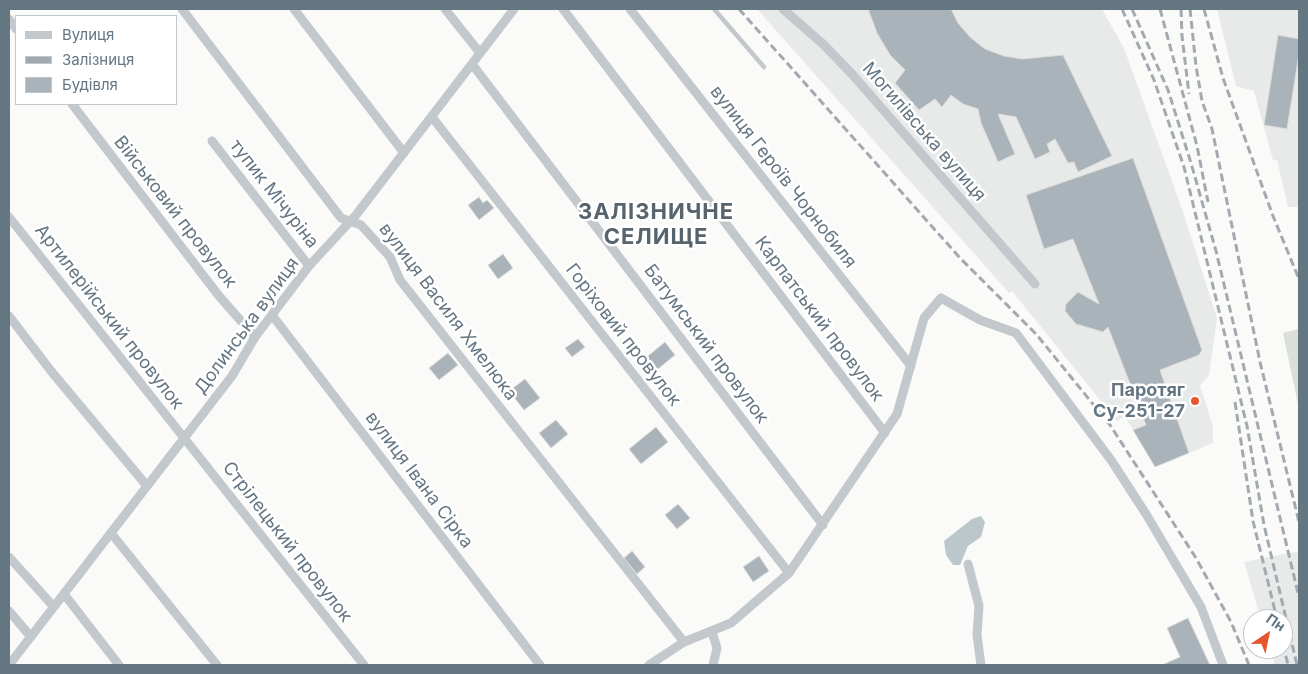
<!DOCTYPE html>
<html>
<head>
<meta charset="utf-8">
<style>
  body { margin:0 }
  #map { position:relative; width:1308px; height:674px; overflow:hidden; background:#fafaf8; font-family:Inter,sans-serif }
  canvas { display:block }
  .frame { position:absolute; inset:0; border:10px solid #657683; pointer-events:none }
  .legend { position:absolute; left:15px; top:15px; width:162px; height:90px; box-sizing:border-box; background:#fff; border:1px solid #c1c8cd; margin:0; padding:6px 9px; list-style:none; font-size:15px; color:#657683 }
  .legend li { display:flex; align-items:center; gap:10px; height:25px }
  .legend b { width:25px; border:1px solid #c1c8cd }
  .north { position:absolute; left:1243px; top:609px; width:50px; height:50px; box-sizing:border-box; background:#fff; border:1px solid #c1c8cd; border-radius:50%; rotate:34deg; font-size:14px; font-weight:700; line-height:20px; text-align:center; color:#657683 }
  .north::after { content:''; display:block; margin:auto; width:18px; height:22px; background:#e4572e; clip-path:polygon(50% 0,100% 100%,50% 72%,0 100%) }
</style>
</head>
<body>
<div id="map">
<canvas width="1308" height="674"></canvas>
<div class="frame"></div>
<ul class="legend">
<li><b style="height:6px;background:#c3c8cc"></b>Вулиця</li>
<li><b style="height:6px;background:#a2aab0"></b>Залізниця</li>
<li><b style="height:14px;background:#aab3b9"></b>Будівля</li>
</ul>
<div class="north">Пн</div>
</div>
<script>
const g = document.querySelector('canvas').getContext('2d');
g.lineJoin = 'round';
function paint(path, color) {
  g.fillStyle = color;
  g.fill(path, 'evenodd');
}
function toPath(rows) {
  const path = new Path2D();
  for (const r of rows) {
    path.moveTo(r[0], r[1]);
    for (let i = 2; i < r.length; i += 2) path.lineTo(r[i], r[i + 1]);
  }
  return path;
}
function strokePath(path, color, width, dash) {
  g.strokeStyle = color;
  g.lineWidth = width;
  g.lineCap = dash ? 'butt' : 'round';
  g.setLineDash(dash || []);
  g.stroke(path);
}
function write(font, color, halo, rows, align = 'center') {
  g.font = font + ' Inter,sans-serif';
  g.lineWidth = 5;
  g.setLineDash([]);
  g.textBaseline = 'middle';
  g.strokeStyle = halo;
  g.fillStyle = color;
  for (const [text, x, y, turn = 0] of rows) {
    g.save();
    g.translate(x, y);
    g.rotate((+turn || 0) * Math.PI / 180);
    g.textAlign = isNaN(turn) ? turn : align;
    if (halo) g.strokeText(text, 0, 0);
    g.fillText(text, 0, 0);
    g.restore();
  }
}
paint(toPath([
  [757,9,1102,9,1124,48,1182,209,1217,318,1209,375,1200,386,1213,426,1213,443,1155,467,1125,416,1117,421,1012,291,1009,293],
  [1217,9,1299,9,1299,207,1288,207,1277,160,1273,160,1254,91,1236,86],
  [1299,551,1299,665,1275,665,1270,649,1283,649,1283,619,1261,619,1244,562]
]), '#e8e9e9');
paint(toPath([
  [1298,329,1299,333,1299,409,1283,333]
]), '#dadfd7');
paint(toPath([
  [981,516,985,522,981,537,968,546,960,565,953,565,946,555,944,541,972,519]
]), '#bbc7cb');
const building = toPath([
  [868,9,951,9,958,23,970,37,985,49,1004,56,1022,59,1063,55,1112,156,1078,172,1074,162,1068,163,1055,139,1047,144,1050,152,1035,159,1016,117,998,114,1015,154,998,162,981,123,978,109,963,104,951,95,942,107,935,99,919,110,895,83,905,70,890,55,877,33,868,9],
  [1278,35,1299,39,1299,54,1287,129,1264,125,1278,35],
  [1133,158,1202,350,1199,355,1160,370,1189,453,1155,467,1133,430,1146,425,1108,327,1103,332,1076,324,1065,311,1066,304,1078,292,1099,304,1073,239,1044,249,1026,195,1133,158],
  [479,197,483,203,487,200,494,208,479,220,468,205,479,197],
  [503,254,513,268,498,279,488,265,503,254],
  [578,339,585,347,572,357,565,348,578,339],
  [665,342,675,355,652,374,642,361,665,342],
  [448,353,458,365,439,380,429,368,448,353],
  [525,379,540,398,524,410,509,391,525,379],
  [556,420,568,434,551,448,539,433,556,420],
  [656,427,668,442,641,464,629,449,656,427],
  [678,504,690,518,677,529,665,515,678,504],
  [632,551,645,567,637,574,624,558,632,551],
  [759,556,769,571,753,582,743,567,759,556],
  [1188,618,1210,665,1162,665,1180,657,1167,628,1188,618]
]);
paint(building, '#aab3b9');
strokePath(building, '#dcdcda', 1);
strokePath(toPath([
  [714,9,764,67]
]), '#c3c8cc', 4.5);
strokePath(toPath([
  [182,9,341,218,361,225,390,257,400,280,684,642],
  [294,9,404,153],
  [445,9,480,53],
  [563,9,885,433],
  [630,9,911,366],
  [783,9,823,44,852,74,1035,284],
  [9,19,16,29],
  [472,64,823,525],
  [72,104,219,296,255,337],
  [432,117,789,573],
  [212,141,309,266],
  [9,217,364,665],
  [272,315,540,665],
  [9,316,51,371,147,486],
  [111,533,217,665],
  [9,557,54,607],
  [968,564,979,606,977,635,981,665],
  [64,594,119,665],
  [9,611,31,637],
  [712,632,717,648,713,665],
  [9,665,232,376,255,337,309,266,356,215,514,9],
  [649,665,684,642,731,623,789,573,897,414,924,318,941,298,980,320,1016,333,1111,460,1146,514,1201,607,1223,665]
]), '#c3c8cc', 9);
strokePath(toPath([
  [739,9,960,258,1036,334,1110,425,1196,558,1231,622,1249,665],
  [1122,9,1154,80,1184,167,1247,426,1264,525,1297,665],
  [1132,9,1168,90,1191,163,1216,251,1299,597],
  [1160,9,1197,146,1208,202],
  [1181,9,1182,36,1189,94],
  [1190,9,1196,66,1202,101,1212,129,1260,362,1299,522],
  [1204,9,1223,78,1273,216,1299,279],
  [1235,402,1253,521,1277,619],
  [1283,644,1288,665]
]), '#a2aab0', 3, [8, 4]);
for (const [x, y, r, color] of [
  [1195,401,5,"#e4572e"]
]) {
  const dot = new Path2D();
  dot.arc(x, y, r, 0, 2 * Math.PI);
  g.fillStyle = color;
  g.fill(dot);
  strokePath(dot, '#fff', 2);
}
write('18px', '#657683', '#fff', [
  ["Могилівська вулиця",924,132,49],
  ["вулиця Героїв Чорнобиля",783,177,52],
  ["тупик Мічуріна",274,194,52],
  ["Військовий провулок",175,212,52],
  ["вулиця Василя Хмелюка",448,312,53],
  ["Артилерійський провулок",109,317,52],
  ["Карпатський провулок",819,319,53],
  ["Долинська вулиця",247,326,-54],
  ["Горіховий провулок",623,335,52],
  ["Батумський провулок",706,344,53],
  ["вулиця Івана Сірка",419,480,53],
  ["Стрілецький провулок",287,542,52]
]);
write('bold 18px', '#657683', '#fff', [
  ["Паротяг",1185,391],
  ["Су-251-27",1185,412]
], 'right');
g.letterSpacing = '1px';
write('bold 22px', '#57646e', '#fff', [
  ["ЗАЛІЗНИЧНЕ",656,212],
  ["СЕЛИЩЕ",656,237]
]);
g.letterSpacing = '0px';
</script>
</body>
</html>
